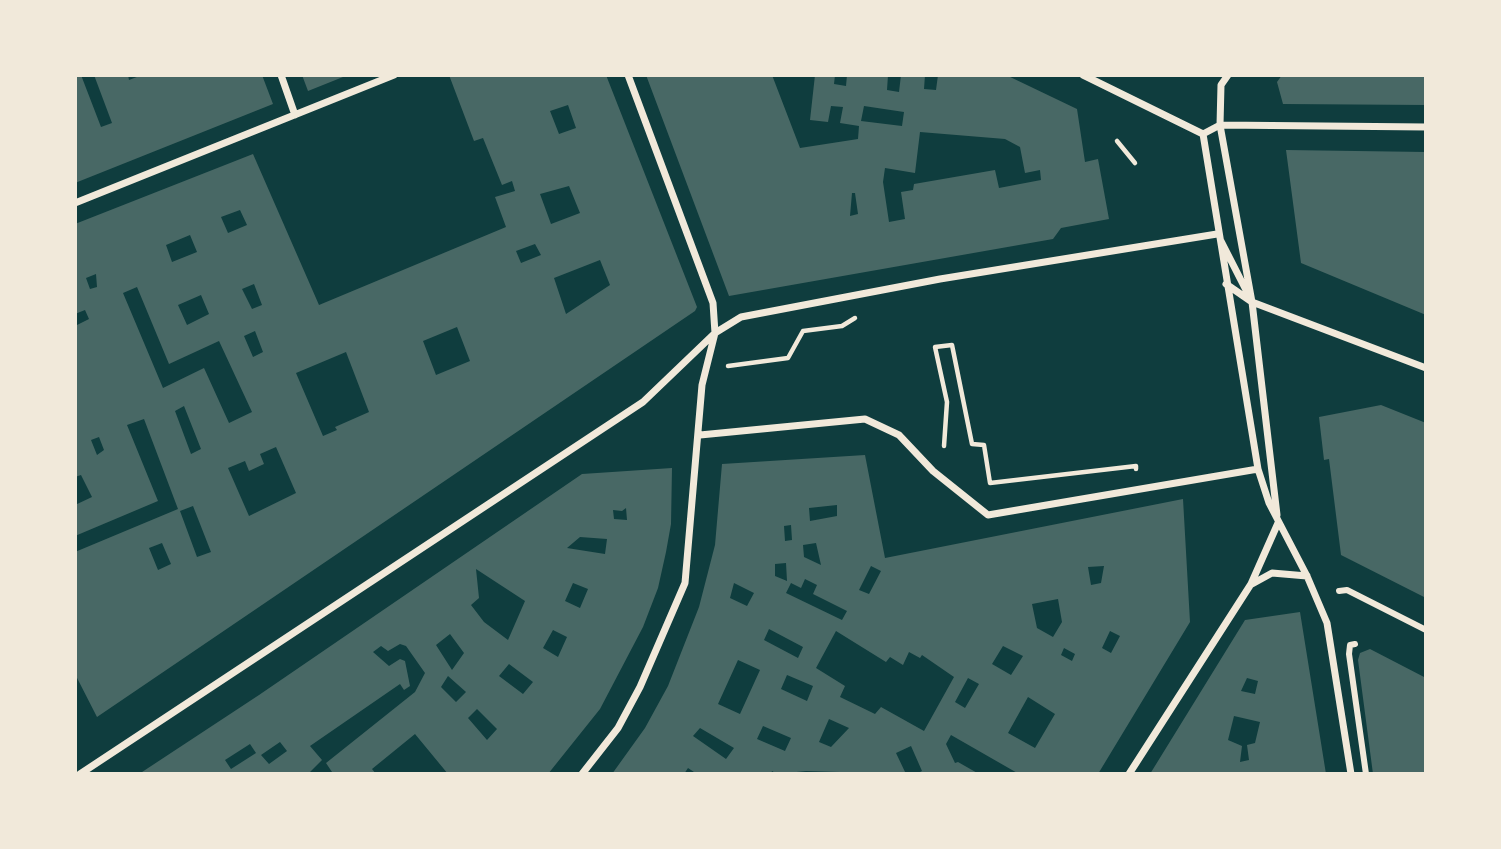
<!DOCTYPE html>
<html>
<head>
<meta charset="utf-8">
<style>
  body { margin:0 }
  #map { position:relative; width:1501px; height:849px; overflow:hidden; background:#0f3d3e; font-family:"PT Sans Narrow",sans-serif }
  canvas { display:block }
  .frame { position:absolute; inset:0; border:77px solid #f1e9da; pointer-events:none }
</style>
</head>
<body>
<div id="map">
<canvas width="1501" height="849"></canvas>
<div class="frame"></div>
</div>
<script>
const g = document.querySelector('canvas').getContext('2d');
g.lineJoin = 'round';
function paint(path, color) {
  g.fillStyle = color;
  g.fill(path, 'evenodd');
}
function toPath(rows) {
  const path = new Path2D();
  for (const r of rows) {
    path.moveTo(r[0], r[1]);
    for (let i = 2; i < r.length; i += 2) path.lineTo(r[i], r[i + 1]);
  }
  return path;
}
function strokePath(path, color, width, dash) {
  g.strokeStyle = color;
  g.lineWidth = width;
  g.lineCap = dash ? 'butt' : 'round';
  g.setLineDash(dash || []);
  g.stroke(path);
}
paint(toPath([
  [75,75,81,75,101,127,112,123,94,75,128,75,129,80,142,75,262,75,273,104,75,183],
  [302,75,348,75,308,91],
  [449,75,606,75,697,307,695,311,97,717,75,674,75,552,178,509,144,419,127,425,158,501,75,536,75,505,92,497,81,475,75,477,75,326,89,319,85,310,75,314,75,224,253,154,319,305,506,227,495,197,515,191,512,181,502,185,483,138,474,141],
  [568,105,576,128,559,134,550,111],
  [569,186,580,213,551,224,540,194],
  [240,210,247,225,228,233,221,217],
  [190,235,197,252,172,262,166,245],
  [535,244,541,255,521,263,516,251],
  [600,260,610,285,566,314,554,278],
  [96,274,97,287,90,289,86,278],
  [254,284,262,305,252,309,242,289],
  [137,287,169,364,219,341,252,412,229,423,204,368,163,388,123,293],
  [201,295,209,314,187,325,178,305],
  [457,327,470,361,436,375,423,341],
  [255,331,263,352,253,357,244,336],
  [346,352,369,412,335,427,337,430,323,436,296,373],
  [184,406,201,449,191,454,175,411],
  [99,437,104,450,97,455,91,440],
  [276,447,296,493,249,516,228,468,245,461,249,471,264,464,260,454],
  [193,506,211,552,197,557,180,511],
  [162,543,171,564,158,570,149,548],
  [646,75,772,75,800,148,858,139,859,126,840,123,843,107,831,106,828,122,810,120,815,75,835,75,834,84,846,86,847,75,888,75,887,90,899,92,901,75,925,75,924,89,936,90,938,75,1006,75,1077,109,1085,162,1098,159,1109,219,1061,228,1053,239,729,296],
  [864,106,904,112,902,126,861,121],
  [920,132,1005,139,1020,147,1025,173,1040,170,1041,180,999,188,995,170,914,184,913,190,901,192,905,219,889,222,883,182,885,168,915,173],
  [852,193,855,193,858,214,850,216],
  [1282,75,1426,75,1426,105,1283,104,1277,82],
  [1286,150,1426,152,1426,315,1301,263],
  [1381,405,1426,423,1426,598,1341,555,1329,459,1324,460,1319,417],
  [865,455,885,558,1183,499,1190,622,1098,774,1019,774,951,735,946,744,955,763,958,762,979,774,916,774,922,771,911,746,896,753,906,774,806,771,777,774,772,771,771,774,697,774,688,768,684,774,612,774,645,728,668,686,699,607,715,545,722,464],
  [837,505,837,516,810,521,809,508],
  [791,525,792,540,785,541,784,526],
  [816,543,821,565,804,557,803,545],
  [786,563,787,581,775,576,775,564],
  [871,566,881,571,869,594,859,590],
  [1104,566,1101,583,1091,585,1088,567],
  [805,579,817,585,813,594,847,611,842,620,786,593,791,583,801,588],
  [734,583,754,593,747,606,730,598],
  [1058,599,1062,622,1053,637,1037,628,1032,604],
  [769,629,803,647,798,658,764,640],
  [836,631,886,662,890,657,903,665,909,652,920,658,922,655,954,677,924,731,881,707,875,714,840,697,845,686,816,668],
  [1110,631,1120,636,1111,653,1102,648],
  [1003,646,1023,656,1011,675,992,664],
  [1064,648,1075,654,1072,661,1061,655],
  [738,660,760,670,740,714,718,704],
  [787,675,813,686,807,701,781,689],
  [968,678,979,684,965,708,955,702],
  [1028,697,1055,714,1035,748,1008,733],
  [829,719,849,728,831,747,819,742],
  [763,726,791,738,785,751,757,739],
  [700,728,734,748,726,759,693,736],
  [672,468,671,524,666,552,658,588,643,627,600,709,548,774,448,774,415,734,372,769,376,774,329,774,332,772,326,763,415,692,425,673,406,646,400,644,388,651,381,646,373,652,389,666,400,659,405,661,410,686,404,690,400,684,310,746,322,760,308,774,139,774,259,695,582,474],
  [626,508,627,520,614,519,613,510,622,511],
  [580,537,607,539,605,554,567,548],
  [476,569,525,601,508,640,484,622,471,605,479,598],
  [573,583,588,589,580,608,565,601],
  [553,630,567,637,558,657,543,648],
  [450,634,464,653,452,670,436,645],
  [509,664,533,682,523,694,499,676],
  [448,676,466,692,456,702,441,687],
  [477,709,497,729,487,740,468,718],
  [280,742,287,751,269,764,261,755],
  [250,744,256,753,231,769,225,760],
  [1300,612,1326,774,1150,774,1245,620],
  [1247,678,1258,681,1255,694,1241,691],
  [1234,716,1260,722,1255,743,1247,745,1249,760,1240,762,1242,746,1228,740],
  [1370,649,1426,678,1426,774,1373,774,1358,660,1360,653]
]), '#486865');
strokePath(toPath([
  [1117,141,1135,163],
  [728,366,788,358,803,331,842,326,855,318],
  [944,446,947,402,935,347,952,345,972,444,984,445,990,483,1136,466,1136,469]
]), '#f1e9da', 4.5);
strokePath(toPath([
  [1339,591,1347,590,1426,630],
  [1355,644,1350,645,1349,654,1366,774]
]), '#f1e9da', 6);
strokePath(toPath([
  [281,75,295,115],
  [1083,75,1203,134],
  [1228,75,1221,85,1220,125,1252,302,1277,515],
  [1203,134,1258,469,1269,503,1307,576,1327,623,1351,774],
  [1203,134,1220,125,1426,127],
  [75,203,394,75],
  [1221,241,1247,292],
  [1226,284,1252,302,1426,368],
  [700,435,865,419,899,435,933,471,988,515,1258,469],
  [1252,584,1272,573,1307,576],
  [80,774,643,402,715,333,741,317,940,279,1217,234],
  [582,774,618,728,640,687,685,583,702,385,715,333,713,303,628,75],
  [1129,774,1251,584,1278,523]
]), '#f1e9da', 7);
</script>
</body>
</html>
